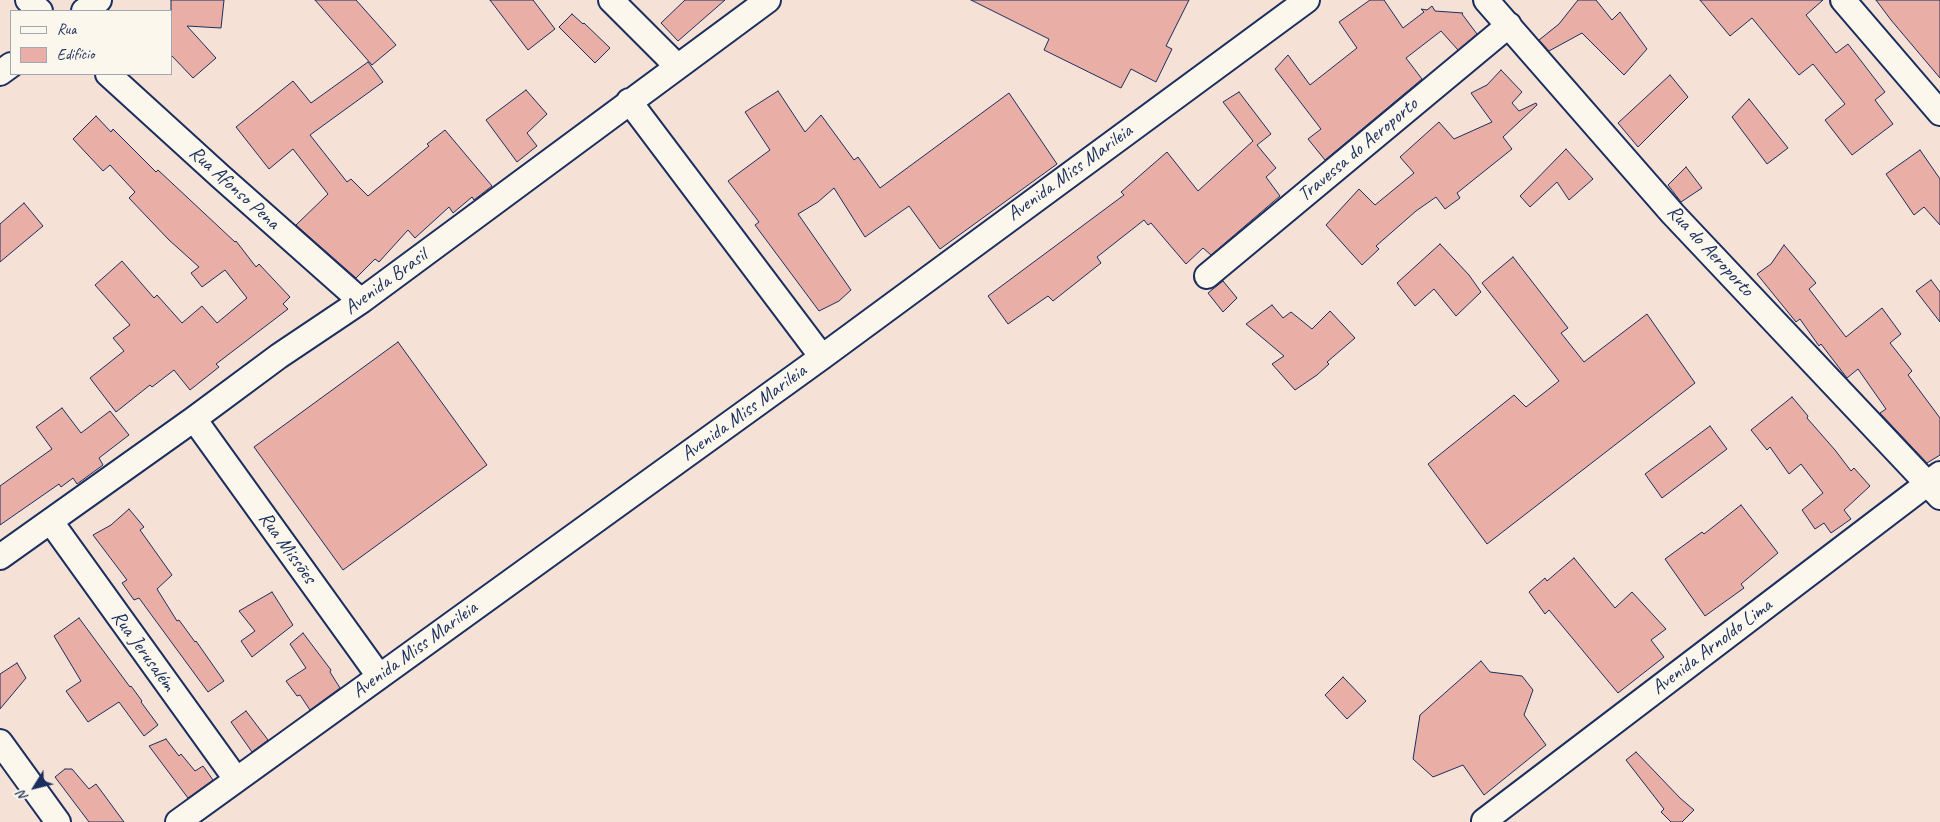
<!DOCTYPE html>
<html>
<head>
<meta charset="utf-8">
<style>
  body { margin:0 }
  #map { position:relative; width:1940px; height:822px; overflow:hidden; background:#f6e1d7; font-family:Caveat,sans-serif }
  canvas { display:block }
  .legend { position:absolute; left:10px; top:10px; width:162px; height:65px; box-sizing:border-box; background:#fbf7ec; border:1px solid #a1a7b3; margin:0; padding:6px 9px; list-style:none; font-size:15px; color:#1b2f5e }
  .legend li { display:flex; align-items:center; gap:10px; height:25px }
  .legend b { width:25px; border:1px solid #a1a7b3 }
  .north { position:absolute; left:10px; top:762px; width:50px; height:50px; -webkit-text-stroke:4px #fbf7ec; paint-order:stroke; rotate:234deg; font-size:14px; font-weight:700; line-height:20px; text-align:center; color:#1b2f5e }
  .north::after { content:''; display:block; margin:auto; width:18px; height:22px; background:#1b2f5e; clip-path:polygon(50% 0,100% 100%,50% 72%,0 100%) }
</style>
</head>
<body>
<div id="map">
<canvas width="1940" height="822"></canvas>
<ul class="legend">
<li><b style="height:6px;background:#fbf7ec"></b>Rua</li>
<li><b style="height:14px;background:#e9aea6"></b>Edifício</li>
</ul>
<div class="north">N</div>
</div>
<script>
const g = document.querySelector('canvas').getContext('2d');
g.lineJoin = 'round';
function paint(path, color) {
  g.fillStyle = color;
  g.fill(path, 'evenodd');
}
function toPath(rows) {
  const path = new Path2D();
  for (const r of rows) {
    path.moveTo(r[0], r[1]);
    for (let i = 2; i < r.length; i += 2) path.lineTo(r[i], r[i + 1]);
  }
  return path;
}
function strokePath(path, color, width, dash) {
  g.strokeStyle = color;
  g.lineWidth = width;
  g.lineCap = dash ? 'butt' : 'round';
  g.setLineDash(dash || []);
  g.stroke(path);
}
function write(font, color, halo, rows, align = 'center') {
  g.font = font + ' Caveat,sans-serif';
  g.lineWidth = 4;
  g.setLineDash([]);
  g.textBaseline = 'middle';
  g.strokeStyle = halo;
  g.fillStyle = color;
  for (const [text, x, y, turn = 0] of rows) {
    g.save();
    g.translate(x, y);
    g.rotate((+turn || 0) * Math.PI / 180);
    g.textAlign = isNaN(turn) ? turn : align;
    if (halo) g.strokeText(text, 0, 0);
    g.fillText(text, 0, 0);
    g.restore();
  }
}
const building = toPath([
  [171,0,224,0,221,28,187,26,216,58,193,78,171,55,171,0],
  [315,0,356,0,396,45,372,65,315,0],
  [490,0,533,0,555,29,528,50,490,0],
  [685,0,725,0,678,41,661,23,685,0],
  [971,0,1189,0,1166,46,1172,49,1156,82,1131,69,1121,88,1044,50,1049,39,971,0],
  [1370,0,1384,0,1403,28,1424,12,1421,9,1427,10,1432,6,1435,11,1463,13,1462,14,1477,34,1458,50,1441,31,1406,58,1422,79,1325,160,1308,139,1321,129,1275,69,1288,55,1310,85,1357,48,1339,22,1370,0],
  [1578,0,1596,0,1612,20,1620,12,1647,49,1624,75,1582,33,1549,51,1539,40,1559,24,1578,0],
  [1700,0,1823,0,1806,15,1836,53,1848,44,1885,92,1875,100,1893,124,1852,155,1825,120,1845,104,1813,64,1799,75,1752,18,1730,36,1700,0],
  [1876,0,1940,0,1940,78,1891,20,1876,0],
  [572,14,583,24,584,23,610,48,595,63,559,27,572,14],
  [368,62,383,82,310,135,347,182,351,179,368,196,429,146,427,144,445,130,492,186,474,200,472,197,453,213,449,207,415,238,408,230,379,262,375,259,356,278,296,225,328,194,293,149,269,169,236,127,293,81,311,103,368,62],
  [1501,70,1522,92,1512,103,1519,111,1536,103,1537,105,1503,137,1512,149,1457,193,1460,198,1445,209,1436,197,1416,211,1376,246,1379,249,1362,265,1326,225,1359,189,1375,205,1414,173,1400,157,1439,122,1454,139,1492,122,1471,93,1487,85,1501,70],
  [1670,75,1688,97,1638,147,1618,123,1670,75],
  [526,90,547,114,527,133,537,146,517,162,486,120,526,90],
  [778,91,805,132,821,115,854,160,858,157,880,188,1009,93,1057,164,940,249,909,206,865,237,834,188,818,202,798,214,851,290,839,301,819,311,755,225,759,222,728,181,770,150,745,112,778,91],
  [1239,92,1271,134,1257,145,1276,168,1266,177,1280,196,1211,255,1203,248,1186,264,1151,223,1148,225,1144,220,1097,257,1101,263,1053,301,1048,296,1008,324,988,296,1124,195,1121,192,1167,152,1198,191,1253,141,1223,102,1239,92],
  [1749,99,1788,148,1767,164,1732,117,1749,99],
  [96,116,111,132,113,129,156,172,158,170,235,242,236,241,256,267,259,264,290,297,283,304,288,309,216,364,219,367,190,390,174,370,152,387,150,385,116,412,90,378,124,351,113,338,130,325,95,285,122,261,154,298,157,295,182,323,202,306,217,323,247,298,225,270,202,287,191,273,199,267,169,240,129,198,135,192,110,165,103,171,73,139,96,116],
  [1566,149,1593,179,1569,200,1557,182,1530,207,1520,196,1566,149],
  [1920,150,1940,179,1940,225,1924,207,1914,215,1886,174,1920,150],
  [1686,167,1702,188,1681,202,1668,185,1686,167],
  [24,203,43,226,0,262,0,224,24,203],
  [1440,244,1469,275,1481,292,1456,316,1434,289,1415,306,1397,283,1440,244],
  [1784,245,1816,283,1809,289,1846,337,1882,308,1901,334,1890,343,1912,371,1908,375,1940,418,1940,455,1927,463,1880,413,1886,409,1858,369,1847,378,1821,344,1819,346,1800,319,1796,322,1757,274,1771,264,1784,245],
  [1513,257,1568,328,1561,333,1584,362,1647,314,1695,383,1487,544,1428,464,1514,395,1526,407,1559,381,1482,283,1513,257],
  [1931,280,1940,292,1940,322,1916,291,1931,280],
  [1223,281,1237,298,1223,312,1208,293,1223,281],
  [1272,305,1283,318,1291,312,1312,329,1330,311,1355,338,1327,362,1329,364,1317,375,1295,390,1272,364,1284,356,1246,324,1272,305],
  [398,342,487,465,343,570,254,447,398,342],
  [1792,397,1808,416,1807,418,1835,450,1851,471,1854,468,1870,486,1844,510,1851,519,1831,533,1824,523,1815,529,1802,510,1823,493,1801,464,1789,474,1770,447,1767,450,1751,430,1792,397],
  [62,408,81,433,110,411,129,435,99,458,103,465,77,484,73,478,61,487,59,484,0,525,0,486,52,449,36,427,62,408],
  [1710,426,1727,449,1662,498,1645,474,1710,426],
  [1741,505,1778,553,1741,584,1744,588,1705,616,1665,559,1702,532,1704,534,1741,505],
  [129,509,144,527,140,530,172,575,157,589,177,621,179,620,195,642,196,641,224,681,208,692,139,598,134,600,122,583,127,580,93,535,111,525,129,509],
  [1574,558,1615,608,1632,592,1666,629,1651,640,1664,657,1618,693,1549,610,1545,614,1529,592,1545,578,1547,581,1574,558],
  [272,592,293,625,252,657,241,641,255,631,239,611,272,592],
  [79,618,130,687,131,686,142,701,141,702,158,725,144,736,119,702,88,722,66,691,81,681,54,636,79,618],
  [303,633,331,670,330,672,340,688,310,710,300,695,297,696,286,681,306,668,290,644,303,633],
  [1481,661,1490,672,1522,676,1533,690,1524,715,1546,745,1484,795,1463,765,1433,777,1413,759,1420,715,1481,661],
  [17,663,26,678,0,709,0,674,17,663],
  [1343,677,1366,701,1347,719,1325,695,1343,677],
  [246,711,268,740,252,752,231,722,246,711],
  [166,739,179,756,181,754,195,771,203,766,213,780,188,798,149,746,166,739],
  [1636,752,1680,798,1694,810,1682,822,1671,822,1661,812,1664,809,1626,760,1636,752],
  [65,769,72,769,89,789,96,784,124,822,89,822,55,777,65,769]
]);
paint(building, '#e9aea6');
strokePath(building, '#1b2f5e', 1);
const street = toPath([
  [28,0,40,11],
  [611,0,677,66],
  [1486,0,1673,214,1940,497],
  [1843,0,1940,113],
  [84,11,99,0],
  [0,73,11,65],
  [108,74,220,176,361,301],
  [629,101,822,357],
  [1207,276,1509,25],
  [194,419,379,676],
  [51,522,236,779],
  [0,557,194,419,279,356,361,301,768,0],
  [0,742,58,822],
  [1484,821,1940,474],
  [178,822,822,357,1307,0]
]);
strokePath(street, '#1b2f5e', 28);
strokePath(street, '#fbf7ec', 24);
write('20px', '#1b2f5e', '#fbf7ec', [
  ["Travessa do Aeroporto",1358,150,-40],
  ["Avenida Miss Marileia",1070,173,-36],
  ["Rua Afonso Pena",234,188,42],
  ["Rua do Aeroporto",1710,251,47],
  ["Avenida Brasil",386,282,-36],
  ["Avenida Miss Marileia",744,413,-36],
  ["Rua Missões",287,548,54],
  ["Avenida Arnoldo Lima",1712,647,-37],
  ["Avenida Miss Marileia",415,650,-36],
  ["Rua Jerusalém",143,651,54]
]);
</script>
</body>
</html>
